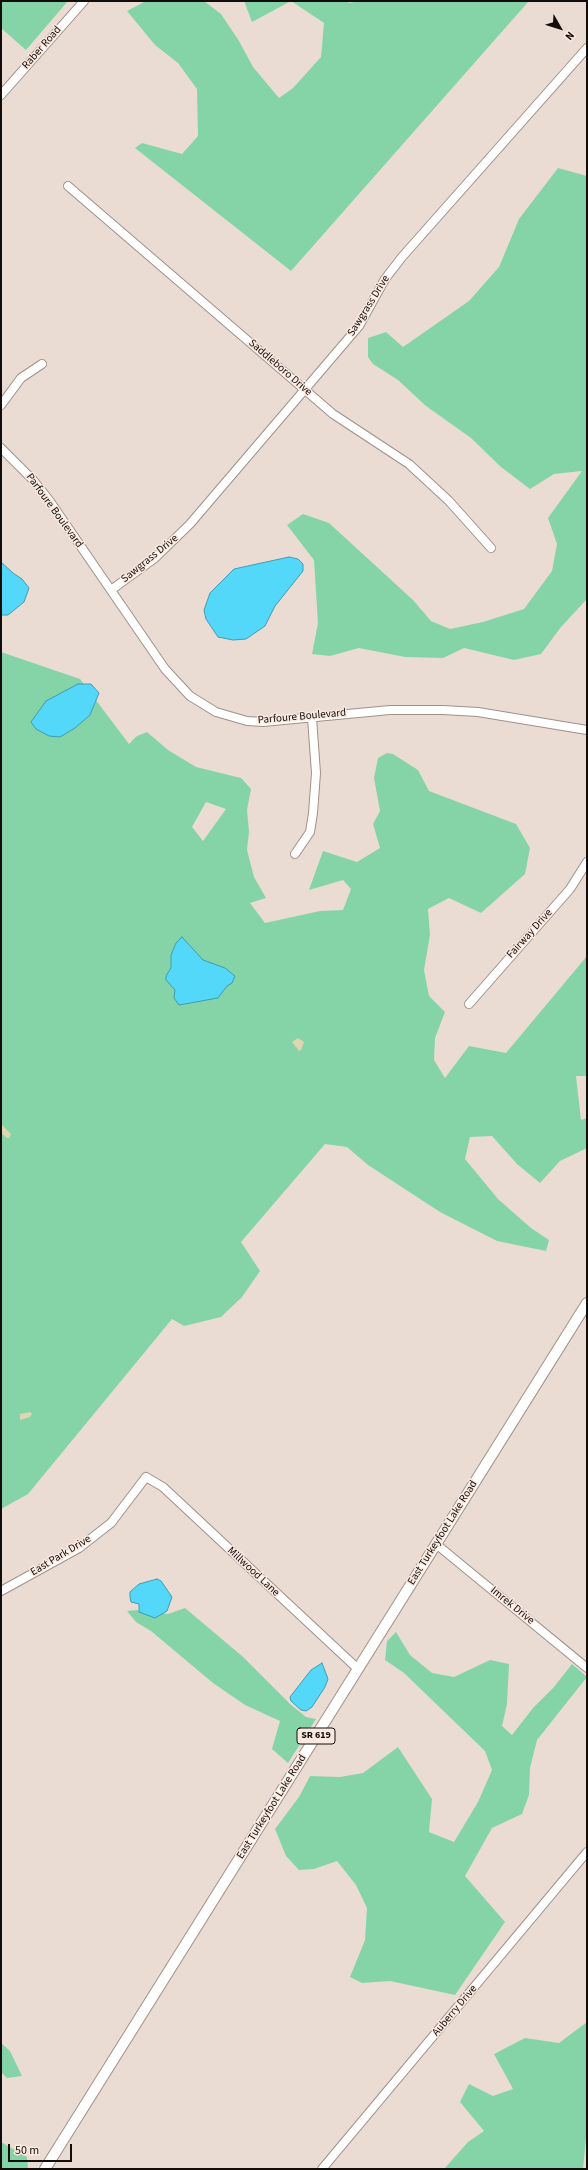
<!DOCTYPE html>
<html>
<head>
<meta charset="utf-8">
<style>
  body { margin:0 }
  #map { position:relative; width:588px; height:2170px; overflow:hidden; background:#ebdcd3; font-family:"Source Sans 3",sans-serif }
  canvas { display:block }
  .frame { position:absolute; inset:0; border:2px solid #120d0a; pointer-events:none }
  .north { position:absolute; left:540px; top:8px; width:40px; height:40px; -webkit-text-stroke:3px #f9e9e0; paint-order:stroke; rotate:129deg; font-size:11px; font-weight:700; line-height:16px; text-align:center; color:#120d0a }
  .north::after { content:''; display:block; margin:auto; width:14px; height:18px; background:#120d0a; clip-path:polygon(50% 0,100% 100%,50% 72%,0 100%) }
  .scale { position:absolute; left:8px; top:2144px; width:64px; height:18px; box-sizing:border-box; border:2px solid #120d0a; border-top:0; padding-left:5px; font-size:12px; line-height:14px; white-space:nowrap; color:#120d0a; -webkit-text-stroke:3px #f9e9e0; paint-order:stroke }
</style>
</head>
<body>
<div id="map">
<canvas width="588" height="2170"></canvas>
<div class="frame"></div>
<div class="north">N</div>
<div class="scale">50 m</div>
</div>
<script>
const g = document.querySelector('canvas').getContext('2d');
g.lineJoin = 'round';
function paint(path, color) {
  g.fillStyle = color;
  g.fill(path, 'evenodd');
}
function toPath(rows) {
  const path = new Path2D();
  for (const r of rows) {
    path.moveTo(r[0], r[1]);
    for (let i = 2; i < r.length; i += 2) path.lineTo(r[i], r[i + 1]);
  }
  return path;
}
function strokePath(path, color, width, dash) {
  g.strokeStyle = color;
  g.lineWidth = width;
  g.lineCap = dash ? 'butt' : 'round';
  g.setLineDash(dash || []);
  g.stroke(path);
}
function write(font, color, halo, rows, align = 'center') {
  g.font = font + ' "Source Sans 3",sans-serif';
  g.lineWidth = 3;
  g.setLineDash([]);
  g.textBaseline = 'middle';
  g.strokeStyle = halo;
  g.fillStyle = color;
  for (const [text, x, y, turn = 0] of rows) {
    g.save();
    g.translate(x, y);
    g.rotate((+turn || 0) * Math.PI / 180);
    g.textAlign = isNaN(turn) ? turn : align;
    if (halo) g.strokeText(text, 0, 0);
    g.fillText(text, 0, 0);
    g.restore();
  }
}
paint(toPath([
  [1,1,68,1,26,50,1,28],
  [146,1,204,1,221,14,239,41,253,67,279,98,293,88,321,57,324,23,291,1,252,22,244,1,347,1,349,3,359,1,529,1,291,271,135,148,142,143,182,154,198,136,197,89,178,63,155,45,127,11],
  [558,168,587,176,587,599,561,627,541,654,514,660,464,648,443,658,405,657,359,648,330,656,312,654,318,623,314,560,287,525,303,514,329,523,413,600,431,621,450,629,483,622,524,609,552,571,557,544,548,518,582,471,554,474,530,489,501,467,471,438,426,406,398,380,373,364,368,357,368,338,386,332,403,347,469,301,499,267,519,219],
  [1,652,80,679,129,744,137,736,147,732,168,750,196,767,241,778,251,789,247,810,249,832,247,850,254,877,266,898,250,903,265,923,320,911,343,910,351,889,343,880,309,890,323,851,357,862,380,848,373,824,380,811,374,778,378,758,387,753,393,754,418,770,429,791,516,824,530,848,525,874,481,913,449,898,428,909,430,935,424,970,429,996,445,1012,435,1038,434,1060,445,1078,469,1046,506,1053,587,956,587,1076,576,1076,581,1120,587,1118,587,1148,560,1161,540,1183,517,1164,492,1136,470,1137,465,1159,498,1199,531,1228,549,1240,546,1251,497,1241,440,1212,368,1165,347,1147,325,1144,241,1242,260,1271,242,1297,221,1317,184,1326,172,1319,28,1494,1,1509],
  [206,802,226,809,203,841,192,827],
  [185,1608,242,1656,290,1704,306,1717,316,1719,288,1763,272,1749,280,1721,245,1705,213,1683,151,1631,136,1622,127,1611,138,1610,168,1614],
  [396,1632,410,1655,432,1673,454,1677,490,1660,509,1664,507,1704,502,1726,512,1735,533,1708,554,1687,572,1664,587,1677,537,1740,530,1768,529,1795,522,1814,492,1828,465,1876,505,1922,455,1995,390,1981,362,1983,350,1977,365,1940,367,1908,356,1885,337,1861,314,1869,299,1870,286,1856,275,1829,299,1797,310,1776,340,1777,363,1773,398,1747,432,1799,429,1832,454,1842,478,1802,492,1770,485,1751,404,1673,385,1660,387,1641],
  [587,2022,587,2128,583,2169,444,2169,468,2142,484,2131,460,2102,469,2084,493,2096,513,2089,494,2054,525,2038,559,2043],
  [1,2043,10,2051,22,2076,7,2078,1,2072],
  [1,2142,27,2157,28,2169,1,2169]
]), '#85d4a8');
paint(toPath([
  [298,1038,304,1042,301,1050,299,1051,292,1042],
  [1,1124,11,1134,9,1138,7,1138,1,1133],
  [30,1412,32,1414,30,1417,20,1420,20,1414]
]), '#dfd6b1');
const water = toPath([
  [289,557,298,559,303,564,303,571,275,606,265,626,246,639,233,640,218,637,206,619,204,610,210,593,234,569,289,557],
  [1,562,13,573,22,579,29,588,24,602,8,615,1,615,1,562],
  [78,684,91,684,99,693,90,715,75,728,60,737,49,736,36,729,31,722,46,701,78,684],
  [182,937,203,960,225,968,235,976,232,983,227,986,218,998,179,1005,174,998,175,990,166,980,166,976,171,968,171,955,176,943,182,937],
  [157,1579,161,1581,172,1597,167,1611,155,1618,139,1612,139,1604,131,1602,130,1597,130,1592,139,1584,157,1579],
  [322,1663,328,1679,325,1687,312,1707,306,1711,301,1710,291,1701,290,1697,311,1670,322,1663]
]);
paint(water, '#54d8fa');
strokePath(water, '#409bb2', 1);
const minor = toPath([
  [1,95,84,1],
  [68,186,333,414,409,464,449,501,491,548],
  [1,405,21,378,42,364],
  [1,448,33,480,49,500,165,669,190,696,216,712,247,721,263,722,390,710,443,710,478,712,587,730],
  [111,590,155,558,190,524,359,326,385,279,402,257,587,48],
  [295,854,310,832,313,813,316,773,312,718],
  [469,1004,570,889,587,862],
  [436,1544,587,1668],
  [1,1591,79,1548,111,1523,146,1477,163,1487,358,1669],
  [322,2169,587,1852]
]);
const major = toPath([
  [45,2169,587,1303]
]);
strokePath(minor, '#a09189', 10);
strokePath(major, '#a09189', 12);
strokePath(minor, '#fff', 8);
strokePath(major, '#fff', 10);
for (const [x, y, w] of [
  [316,1736,38]
]) {
  const box = new Path2D();
  box.roundRect(x - w / 2, y - 8, w, 16, 3);
  g.fillStyle = '#f9e9e0';
  g.fill(box);
  strokePath(box, '#120d0a', 1);
}
write('bold 10px', '#120d0a', null, [
  ["SR 619",316,1736]
]);
write('11px', '#120d0a', '#f9e9e0', [
  ["Raber Road",42,48,-49],
  ["Sawgrass Drive",369,306,-58],
  ["Saddleboro Drive",280,368,41],
  ["Parfoure Boulevard",54,511,54],
  ["Sawgrass Drive",150,559,-39],
  ["Parfoure Boulevard",302,717,-5],
  ["Fairway Drive",530,934,-48],
  ["East Turkeyfoot Lake Road",443,1533,-58],
  ["East Park Drive",61,1556,-31],
  ["Millwood Lane",253,1572,43],
  ["Imrek Drive",512,1606,39],
  ["East Turkeyfoot Lake Road",272,1807,-58],
  ["Auberry Drive",455,2011,-50]
]);
</script>
</body>
</html>
